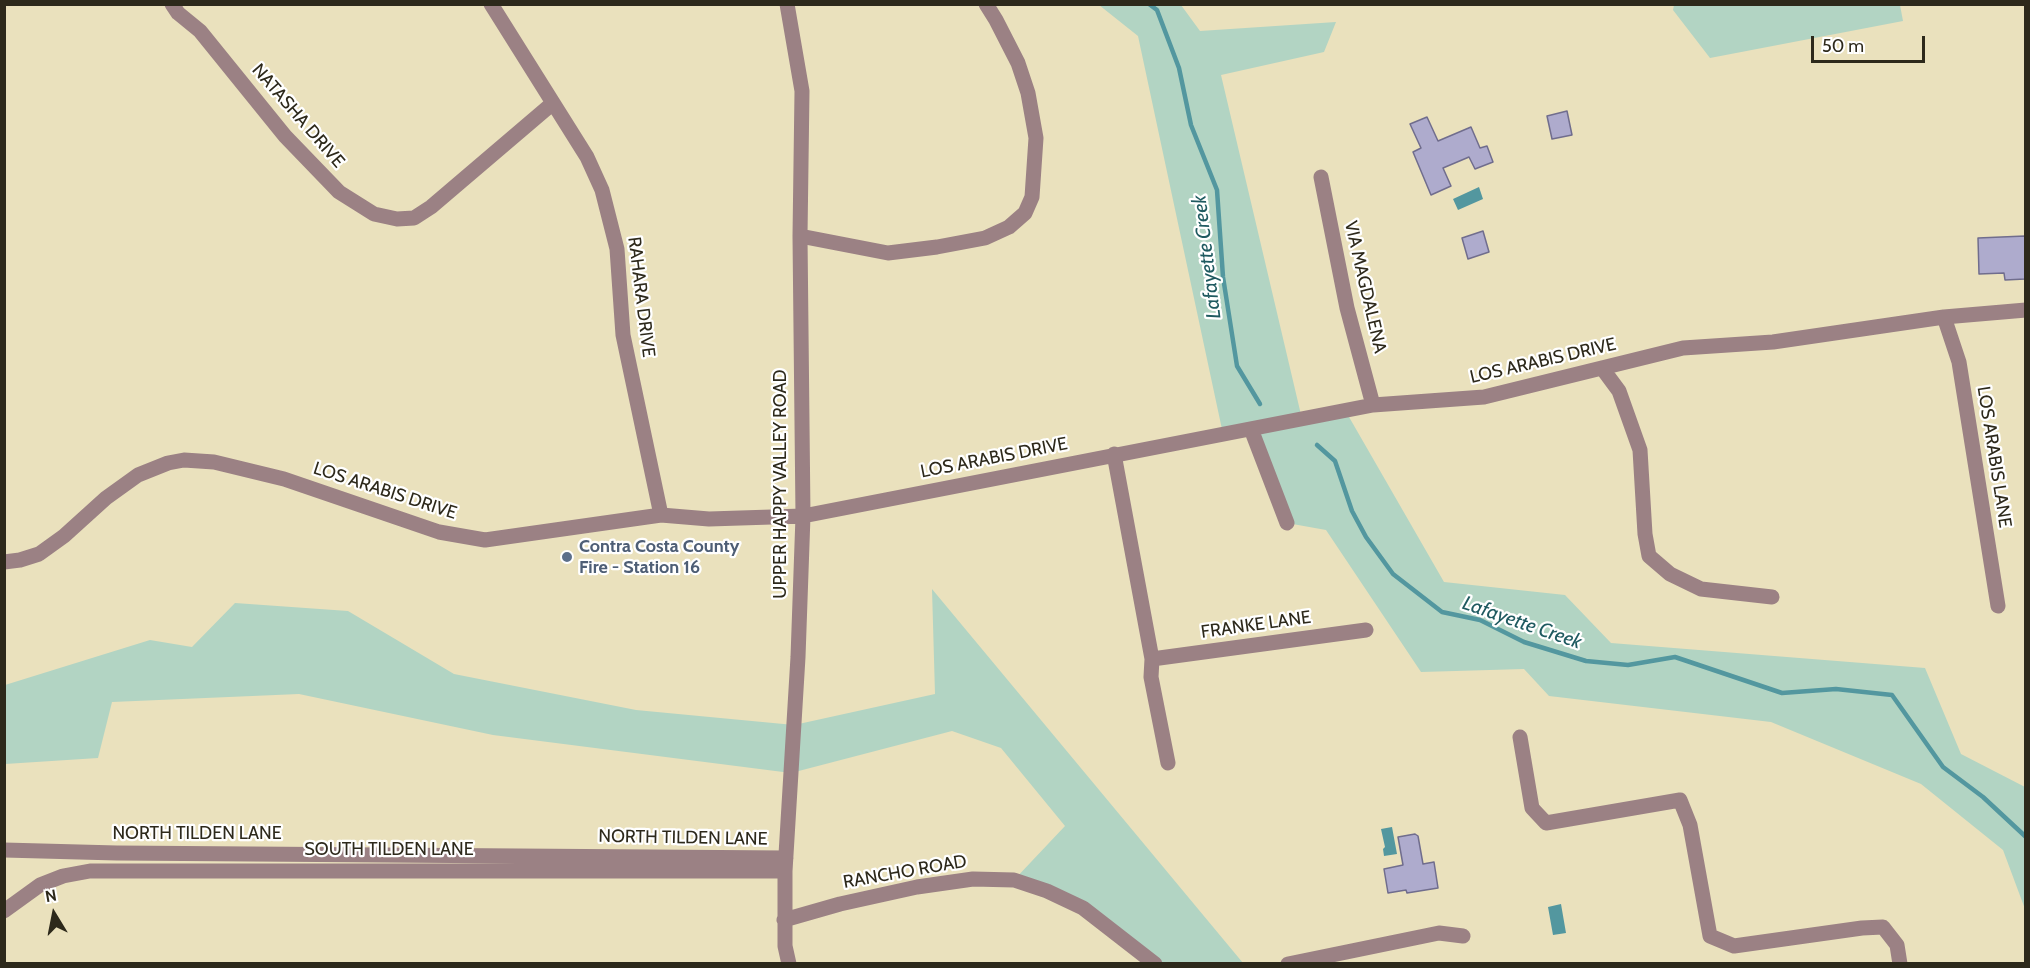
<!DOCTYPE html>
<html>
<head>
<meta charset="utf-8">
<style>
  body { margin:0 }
  #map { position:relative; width:2030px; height:968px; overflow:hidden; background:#eae1bd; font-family:Cabin,sans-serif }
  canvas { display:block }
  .frame { position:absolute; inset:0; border:6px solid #2d291b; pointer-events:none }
  .north { position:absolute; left:24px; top:884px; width:60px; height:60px; -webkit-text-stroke:4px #fff; paint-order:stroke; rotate:350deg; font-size:16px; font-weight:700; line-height:24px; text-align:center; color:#2d291b }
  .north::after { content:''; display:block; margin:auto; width:21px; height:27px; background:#2d291b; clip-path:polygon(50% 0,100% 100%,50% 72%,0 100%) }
  .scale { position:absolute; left:1811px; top:36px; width:114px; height:27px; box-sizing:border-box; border:3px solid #2d291b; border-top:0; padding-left:8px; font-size:18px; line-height:21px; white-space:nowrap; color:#2d291b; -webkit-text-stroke:4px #fff; paint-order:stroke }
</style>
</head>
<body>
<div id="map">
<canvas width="2030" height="968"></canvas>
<div class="frame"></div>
<div class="north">N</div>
<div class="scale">50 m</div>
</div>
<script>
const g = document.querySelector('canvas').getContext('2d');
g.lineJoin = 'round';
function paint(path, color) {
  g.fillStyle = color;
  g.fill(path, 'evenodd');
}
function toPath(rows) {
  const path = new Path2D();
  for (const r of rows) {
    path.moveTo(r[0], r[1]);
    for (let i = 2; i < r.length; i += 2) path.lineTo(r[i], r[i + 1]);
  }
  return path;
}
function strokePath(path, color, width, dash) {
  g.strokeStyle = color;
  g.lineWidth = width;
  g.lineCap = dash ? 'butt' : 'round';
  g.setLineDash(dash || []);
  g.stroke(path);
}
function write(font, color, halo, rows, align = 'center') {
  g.font = font + ' Cabin,sans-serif';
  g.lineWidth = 4.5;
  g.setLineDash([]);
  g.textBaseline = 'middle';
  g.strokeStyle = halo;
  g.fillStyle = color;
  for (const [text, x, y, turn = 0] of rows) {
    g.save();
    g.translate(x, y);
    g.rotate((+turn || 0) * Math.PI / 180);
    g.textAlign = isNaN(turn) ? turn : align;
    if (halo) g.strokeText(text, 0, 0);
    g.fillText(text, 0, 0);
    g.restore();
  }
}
paint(toPath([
  [1099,5,1181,5,1200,31,1336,22,1324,52,1221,75,1302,419,1345,410,1444,582,1565,595,1611,643,1925,668,1961,754,2025,787,2025,909,2003,850,1921,784,1771,722,1549,696,1524,669,1421,672,1326,530,1287,523,1251,430,1223,434,1138,36],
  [1674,5,1900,5,1903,21,1710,58,1673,10],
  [932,589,1243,963,1155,963,1083,908,1014,880,1065,826,1001,748,952,731,791,773,493,735,299,694,112,702,98,758,5,764,5,685,150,640,192,647,235,603,348,611,454,674,636,710,794,725,935,694]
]), '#b2d4c3');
paint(toPath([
  [1479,187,1483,199,1458,210,1453,199],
  [1392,827,1397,854,1384,856,1383,849,1385,847,1381,829],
  [1561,904,1566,933,1553,935,1548,907]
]), '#53979f');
strokePath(toPath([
  [1149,4,1157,10,1179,68,1191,125,1217,190,1223,277,1237,366,1260,404],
  [1317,445,1335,461,1352,511,1366,537,1393,574,1442,612,1480,620,1524,642,1586,661,1628,665,1675,657,1782,693,1836,689,1892,695,1943,767,1983,797,2026,837]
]), '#53979f', 4.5);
const building = toPath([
  [1567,111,1572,135,1552,139,1547,116,1567,111],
  [1427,117,1438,141,1471,127,1480,148,1487,146,1493,162,1475,169,1469,157,1443,168,1451,186,1431,195,1413,152,1421,148,1410,124,1427,117],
  [1483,231,1489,252,1468,259,1462,238,1483,231],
  [2025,236,2025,279,2005,280,2004,273,1979,274,1978,238,2025,236],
  [1415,834,1418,836,1423,864,1434,862,1438,888,1407,893,1406,890,1388,893,1384,869,1403,865,1398,837,1415,834]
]);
paint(building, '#aeabcd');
strokePath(building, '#706d8d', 1.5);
strokePath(toPath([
  [172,4,178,13,200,31,285,136,339,192,374,214,397,219,414,218,431,207,553,103],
  [491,4,587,157,602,190,617,249,623,335,661,515],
  [787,4,802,91,800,236,803,516,798,657,785,871,785,946,789,964],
  [1321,177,1347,308,1373,405],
  [800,236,888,253,937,247,985,238,1009,227,1025,213,1032,197,1036,138,1028,93,1018,63,996,20,986,4],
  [1944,317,1959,362,1998,606],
  [1602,368,1619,391,1640,450,1645,534,1649,556,1670,574,1701,589,1772,597],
  [1251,429,1287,523],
  [1114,454,1152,659,1151,677,1168,763],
  [4,562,20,560,39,554,64,536,106,498,138,475,168,463,184,460,214,462,284,479,439,532,485,540,661,515,709,519,803,516,1373,405,1484,397,1683,348,1773,342,1944,317,2026,310],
  [1152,659,1366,630],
  [1520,737,1532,808,1546,823,1680,800,1690,825,1710,936,1734,946,1862,928,1883,927,1897,945,1900,964],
  [4,850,117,853,786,858],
  [4,911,40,885,63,876,90,871,785,871],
  [784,920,840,904,917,887,973,879,1014,880,1047,891,1083,908,1155,964],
  [1288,964,1439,933,1463,936]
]), '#9b8184', 15);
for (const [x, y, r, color] of [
  [567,557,6,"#5c6f8a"]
]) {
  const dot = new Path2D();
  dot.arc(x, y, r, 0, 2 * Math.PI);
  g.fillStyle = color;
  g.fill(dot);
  strokePath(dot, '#fff', 2);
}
write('18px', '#2d291b', '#fff', [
  ["NATASHA DRIVE",298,116,49],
  ["VIA MAGDALENA",1365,287,77],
  ["RAHARA DRIVE",641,297,83],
  ["LOS ARABIS DRIVE",1543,361,-13],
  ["LOS ARABIS LANE",1994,457,81],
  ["LOS ARABIS DRIVE",994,458,-11],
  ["UPPER HAPPY VALLEY ROAD",781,484,-90],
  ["LOS ARABIS DRIVE",385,491,18],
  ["FRANKE LANE",1256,625,-8],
  ["NORTH TILDEN LANE",197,834],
  ["NORTH TILDEN LANE",683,838,1],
  ["SOUTH TILDEN LANE",389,850],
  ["RANCHO ROAD",905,872,-10]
]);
write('bold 18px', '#4e5e75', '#fff', [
  ["Contra Costa County",579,547],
  ["Fire - Station 16",579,568]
], 'left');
write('italic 20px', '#1f5a60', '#fff', [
  ["Lafayette Creek",1207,257,-97],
  ["Lafayette Creek",1522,623,19]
]);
</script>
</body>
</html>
